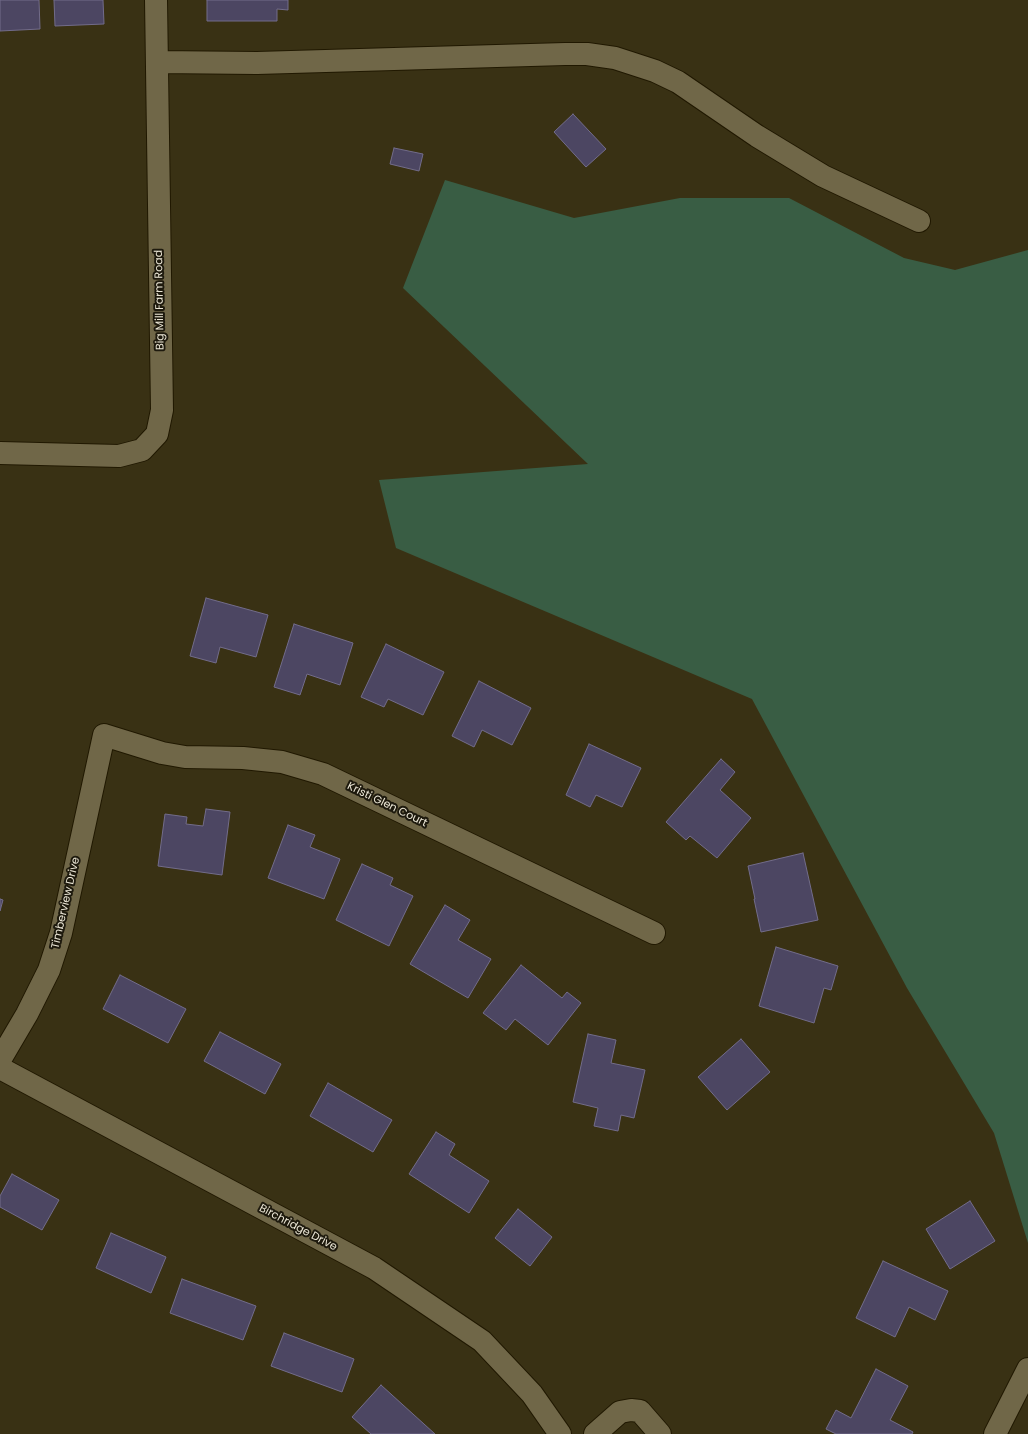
<!DOCTYPE html>
<html>
<head>
<meta charset="utf-8">
<style>
  body { margin:0 }
  canvas { display:block; background:#393114 }
</style>
</head>
<body>
<canvas width="1028" height="1434"></canvas>
<script>
const g = document.querySelector('canvas').getContext('2d');
g.lineJoin = 'round';
function paint(path, color) {
  g.fillStyle = color;
  g.fill(path, 'evenodd');
}
function toPath(rows) {
  const path = new Path2D();
  for (const r of rows) {
    path.moveTo(r[0], r[1]);
    for (let i = 2; i < r.length; i += 2) path.lineTo(r[i], r[i + 1]);
  }
  return path;
}
function strokePath(path, color, width, dash) {
  g.strokeStyle = color;
  g.lineWidth = width;
  g.lineCap = dash ? 'butt' : 'round';
  g.setLineDash(dash || []);
  g.stroke(path);
}
function write(font, color, halo, rows, align = 'center') {
  g.font = font + ' Poppins,sans-serif';
  g.lineWidth = 4;
  g.setLineDash([]);
  g.textBaseline = 'middle';
  g.strokeStyle = halo;
  g.fillStyle = color;
  for (const [text, x, y, turn = 0] of rows) {
    g.save();
    g.translate(x, y);
    g.rotate((+turn || 0) * Math.PI / 180);
    g.textAlign = isNaN(turn) ? turn : align;
    if (halo) g.strokeText(text, 0, 0);
    g.fillText(text, 0, 0);
    g.restore();
  }
}
paint(toPath([
  [445,180,574,218,680,198,789,198,904,258,955,270,1028,250,1028,1243,994,1133,907,988,752,699,396,548,379,480,588,464,403,288]
]), '#395d44');
const building = toPath([
  [0,0,39,0,40,29,0,31,0,0],
  [54,0,103,0,104,24,55,26,54,0],
  [207,0,288,0,288,10,277,9,277,21,207,21,207,0],
  [573,114,606,149,586,167,554,132,573,114],
  [394,148,423,154,419,171,390,164,394,148],
  [206,598,268,615,256,657,220,647,216,663,190,656,206,598],
  [294,624,353,643,340,685,307,674,300,695,274,687,294,624],
  [386,644,444,672,423,715,388,699,384,707,361,697,386,644],
  [479,681,531,708,512,745,482,730,474,747,452,736,479,681],
  [589,744,641,768,622,807,596,795,590,807,566,795,589,744],
  [721,759,735,772,720,790,751,818,717,858,690,836,686,840,666,822,721,759],
  [206,809,230,812,222,875,158,866,165,814,187,817,186,824,203,826,206,809],
  [288,825,315,835,310,847,340,859,324,899,268,878,288,825],
  [803,853,818,920,761,932,754,899,755,899,748,866,803,853],
  [362,864,393,878,390,885,413,896,389,946,336,920,362,864],
  [0,899,3,900,0,911,0,899],
  [445,905,470,920,458,940,491,959,468,998,410,964,445,905],
  [776,947,838,966,831,990,824,988,814,1023,759,1006,776,947],
  [521,965,562,998,567,992,581,1003,548,1045,515,1019,506,1030,483,1013,521,965],
  [120,975,186,1009,168,1043,103,1009,120,975],
  [220,1032,281,1064,265,1094,204,1061,220,1032],
  [588,1034,616,1040,611,1063,645,1070,634,1118,621,1115,618,1131,594,1126,598,1108,573,1102,588,1034],
  [741,1039,770,1072,727,1110,698,1077,741,1039],
  [328,1083,392,1120,373,1152,310,1116,328,1083],
  [436,1132,455,1144,449,1155,489,1181,469,1213,409,1174,436,1132],
  [12,1174,59,1200,42,1230,0,1207,0,1196,12,1174],
  [970,1201,995,1241,950,1269,926,1229,970,1201],
  [518,1209,552,1237,530,1266,495,1238,518,1209],
  [111,1233,166,1257,151,1293,96,1268,111,1233],
  [883,1261,948,1291,935,1320,909,1307,895,1337,856,1318,883,1261],
  [182,1279,256,1306,243,1340,170,1313,182,1279],
  [284,1333,354,1359,342,1392,271,1366,284,1333],
  [876,1369,908,1386,890,1420,913,1432,912,1434,836,1434,826,1429,836,1410,851,1418,876,1369],
  [381,1385,435,1434,371,1434,352,1417,381,1385]
]);
paint(building, '#4c4662');
strokePath(building, '#726c8a', 1);
const minor = toPath([
  [157,62,257,63,565,54,587,54,615,58,655,71,678,82,757,136,823,176,919,221],
  [0,453,119,456,142,450,157,434,162,410,156,0],
  [0,1060,27,1014,49,970,61,933,104,735,162,753,185,757,243,758,282,762,323,774,654,933],
  [0,1068,374,1268,482,1341,532,1394,560,1434],
  [595,1434,620,1412,631,1410,640,1411,660,1434],
  [995,1434,1028,1369]
]);
strokePath(minor, '#201800', 24);
strokePath(minor, '#706748', 22);
write('11px', '#ece7d7', '#1d190d', [
  ["Big Mill Farm Road",160,300,-91],
  ["Kristi Glen Court",387,805,26],
  ["Timberview Drive",66,903,-77],
  ["Birchridge Drive",298,1228,28]
]);
</script>
</body>
</html>
